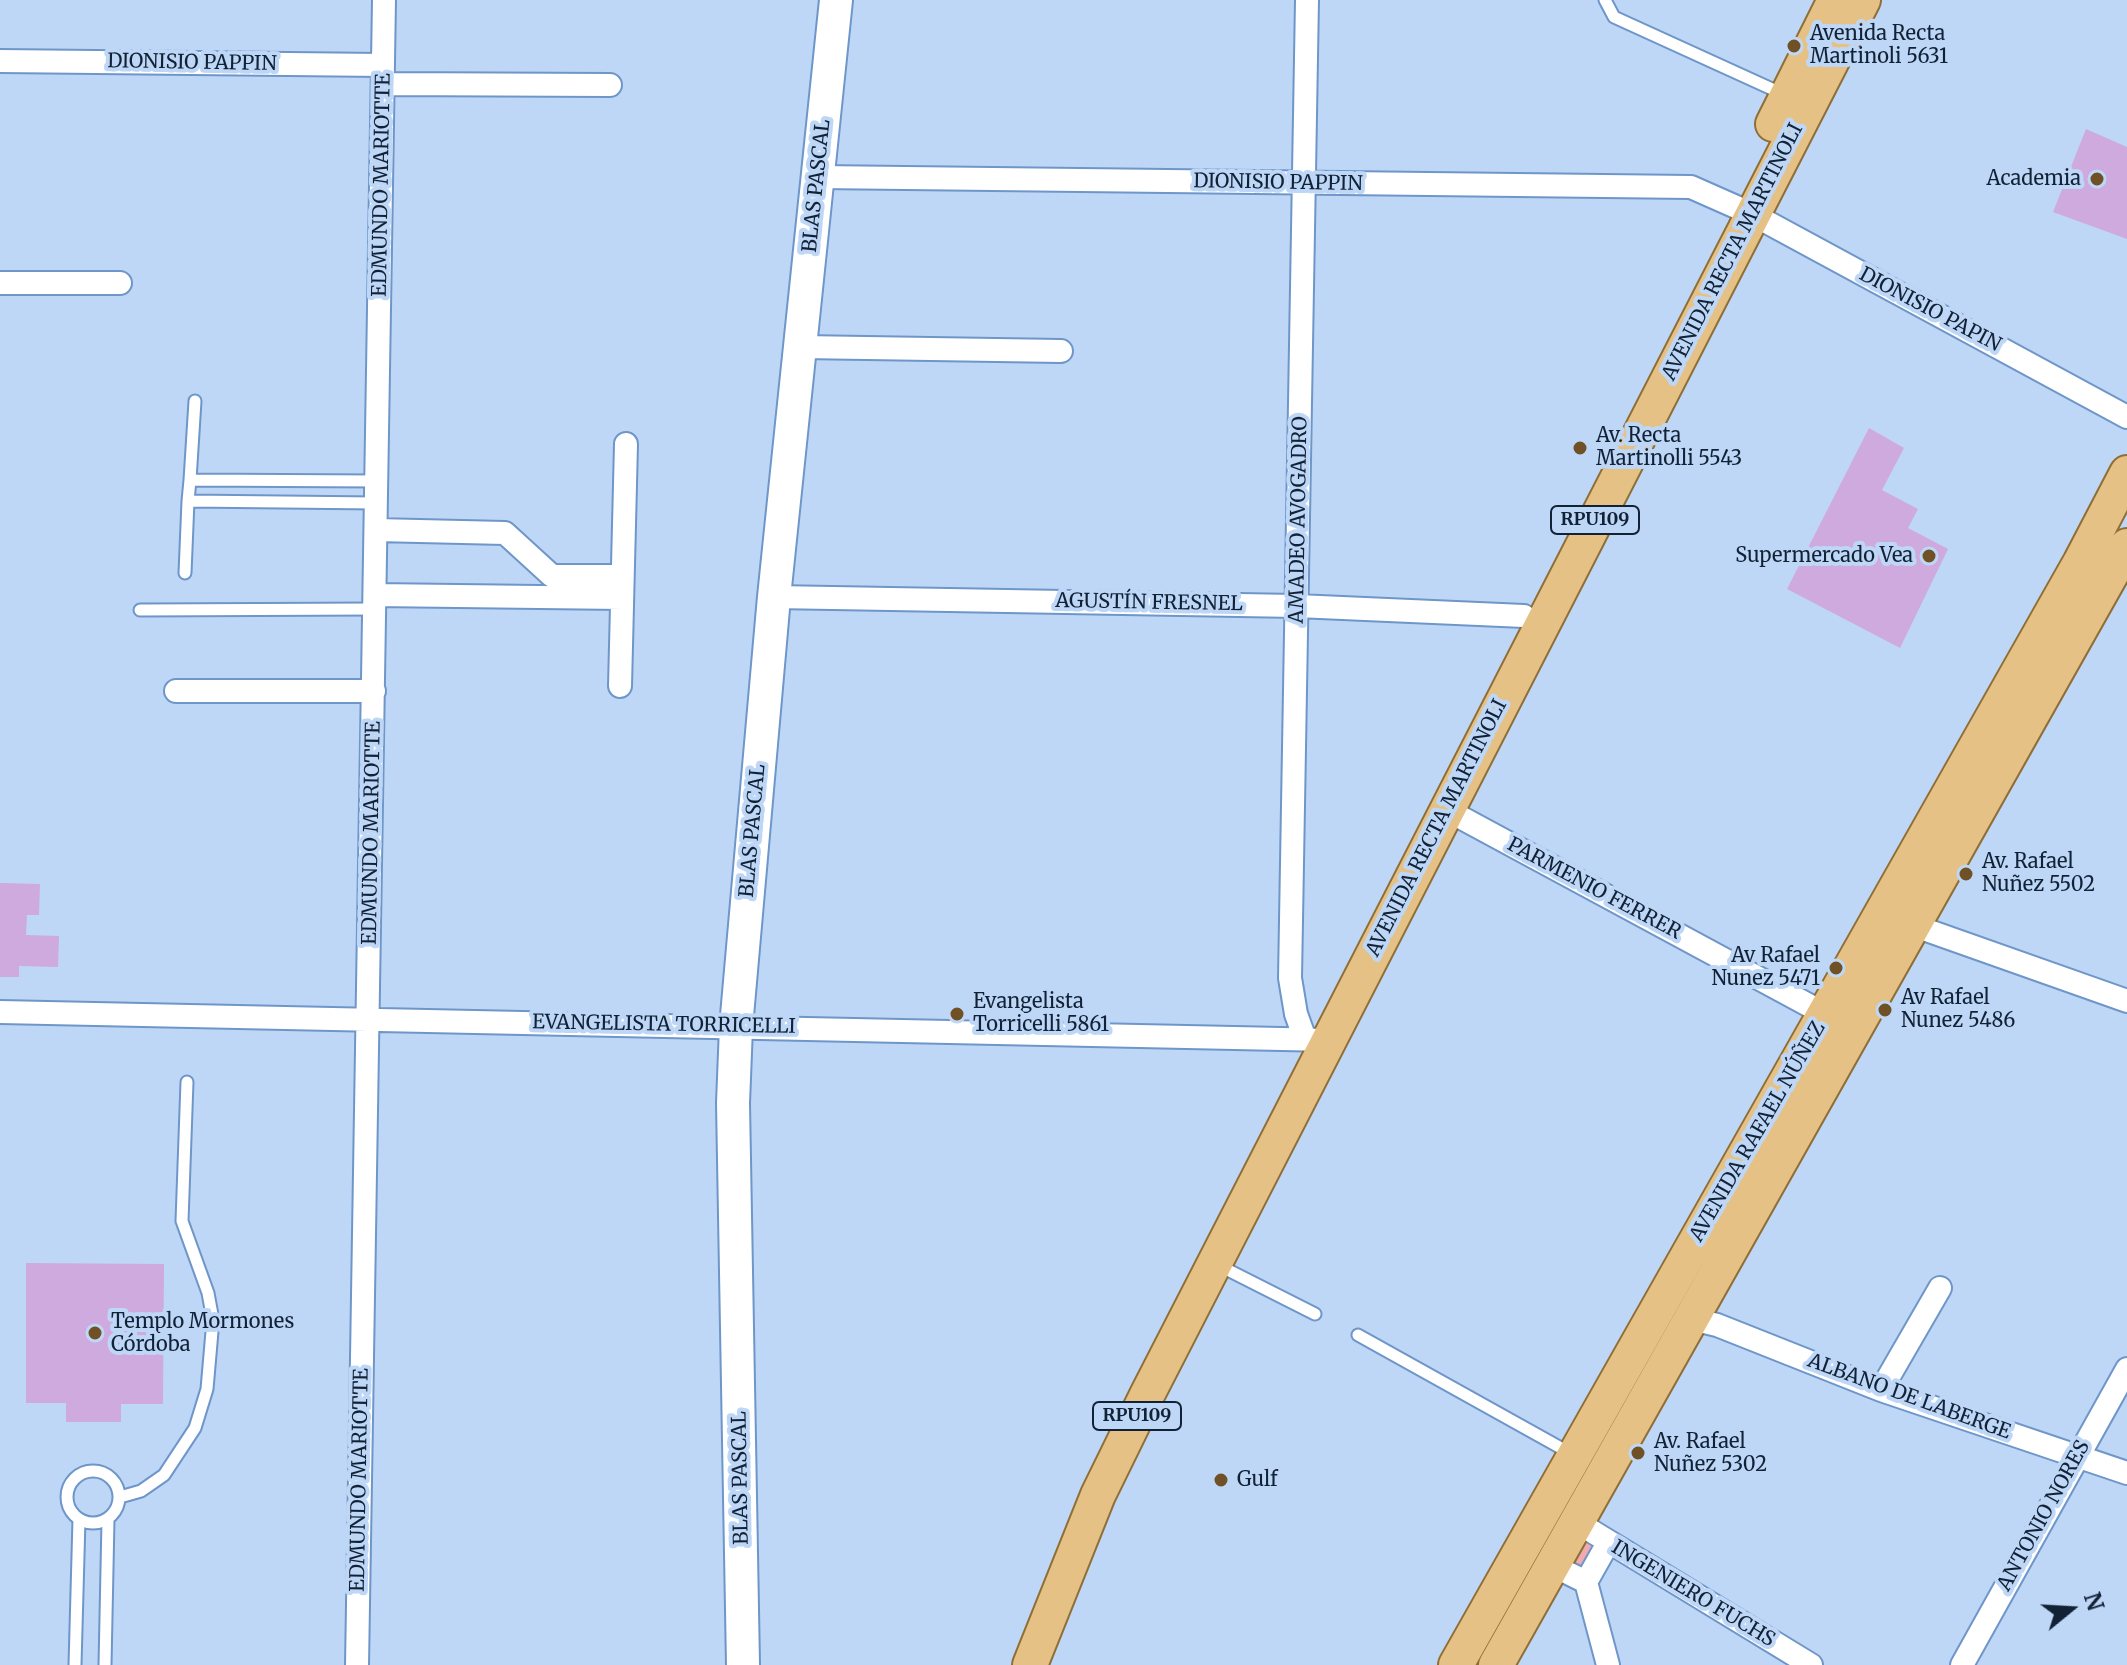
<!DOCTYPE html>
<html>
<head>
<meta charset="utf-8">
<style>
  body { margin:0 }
  #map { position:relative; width:2127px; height:1665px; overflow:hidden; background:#bed7f7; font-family:Merriweather,serif }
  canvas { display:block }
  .north { position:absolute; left:2031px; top:1569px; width:80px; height:80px; -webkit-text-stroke:6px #bed7f7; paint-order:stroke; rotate:72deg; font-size:22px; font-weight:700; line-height:32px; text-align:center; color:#122236 }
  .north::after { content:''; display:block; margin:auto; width:28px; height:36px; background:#122236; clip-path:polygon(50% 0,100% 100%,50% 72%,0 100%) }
</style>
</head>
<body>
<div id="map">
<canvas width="2127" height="1665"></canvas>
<div class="north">N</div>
</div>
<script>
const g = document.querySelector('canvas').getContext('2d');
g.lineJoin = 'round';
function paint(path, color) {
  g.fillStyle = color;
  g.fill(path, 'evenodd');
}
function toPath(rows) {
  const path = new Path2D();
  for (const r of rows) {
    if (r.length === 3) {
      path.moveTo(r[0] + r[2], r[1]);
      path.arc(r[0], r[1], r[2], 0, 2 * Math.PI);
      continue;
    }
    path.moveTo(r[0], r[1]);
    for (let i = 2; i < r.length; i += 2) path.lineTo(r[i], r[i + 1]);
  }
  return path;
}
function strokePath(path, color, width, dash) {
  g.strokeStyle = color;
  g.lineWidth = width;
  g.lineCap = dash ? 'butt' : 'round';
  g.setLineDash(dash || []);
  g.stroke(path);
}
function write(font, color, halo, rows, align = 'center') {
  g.font = font + ' Merriweather,serif';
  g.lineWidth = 8;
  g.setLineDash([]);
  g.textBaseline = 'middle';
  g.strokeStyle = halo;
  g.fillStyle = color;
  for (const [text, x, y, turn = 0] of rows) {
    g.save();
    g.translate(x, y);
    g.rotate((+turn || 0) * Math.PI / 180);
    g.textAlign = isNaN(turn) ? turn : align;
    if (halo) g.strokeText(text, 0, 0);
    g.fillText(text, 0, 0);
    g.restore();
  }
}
paint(toPath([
  [1582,1534,1602,1546,1587,1576,1565,1565]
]), '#f1aaaf');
paint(toPath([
  [2086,129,2127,147,2127,239,2053,212],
  [1869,428,1904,448,1882,490,1918,509,1908,528,1948,549,1900,648,1787,589],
  [0,883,40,884,39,915,27,915,26,935,59,936,58,967,19,966,19,977,0,977],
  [26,1263,164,1264,163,1404,121,1404,121,1422,66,1422,66,1403,26,1403]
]), '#ceaadf');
const service = toPath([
  [1605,0,1614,17,1783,94],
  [190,480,195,401],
  [377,503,188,501,190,480,377,481],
  [185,573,188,501],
  [140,610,375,609],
  [1218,1265,1315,1314],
  [1358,1335,1570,1453],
  [93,1497,26],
  [120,1497,141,1491,164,1475,195,1428,207,1389,213,1320,208,1293,182,1221,187,1082],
  [75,1665,79,1519],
  [105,1665,108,1520]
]);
const minor = toPath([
  [0,61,383,65],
  [383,84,610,85],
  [818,177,1691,187,1752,214,2127,417],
  [0,283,120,283],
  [801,347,1061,351],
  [376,530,505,533,552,576,622,576],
  [375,595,622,598],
  [774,597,1297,606,1524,616],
  [620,686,626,444],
  [176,691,374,691],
  [1447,810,1825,1014],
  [1915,926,2127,1001],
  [0,1012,1329,1040],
  [1305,1039,1296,1014,1290,978,1307,0],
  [1692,1319,1717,1325,1881,1390,2127,1473],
  [1881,1390,1940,1288],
  [1575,1521,1811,1665],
  [1552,1565,1586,1582,1608,1665],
  [1586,1582,1608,1543],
  [357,1665,384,0],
  [1962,1665,2127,1369]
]);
const secondary = toPath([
  [743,1665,733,1103,736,1027,774,597,836,0]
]);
const primary = toPath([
  [1773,124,1835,0],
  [1030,1665,1098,1495,1148,1393,1863,0],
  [1456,1665,2080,563,2127,473],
  [1496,1665,2127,546]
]);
strokePath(service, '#6e96c8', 15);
strokePath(minor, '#6e96c8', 26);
strokePath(secondary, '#6e96c8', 36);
strokePath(primary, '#8f6e36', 38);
strokePath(service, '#fff', 11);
strokePath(minor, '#fff', 22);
strokePath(secondary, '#fff', 32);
strokePath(primary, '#e5c186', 34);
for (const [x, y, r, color] of [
  [1794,46,8,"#6f5125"],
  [2097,179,8,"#6f5125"],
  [1580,448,8,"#6f5125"],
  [1929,556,8,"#6f5125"],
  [1966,874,8,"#6f5125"],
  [1836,968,8,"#6f5125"],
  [1885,1010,8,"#6f5125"],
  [957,1014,8,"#6f5125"],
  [95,1333,8,"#6f5125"],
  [1638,1453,8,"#6f5125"],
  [1221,1480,8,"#6f5125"]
]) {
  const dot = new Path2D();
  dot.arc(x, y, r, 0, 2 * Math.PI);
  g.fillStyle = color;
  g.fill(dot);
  strokePath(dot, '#bed7f7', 3);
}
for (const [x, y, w] of [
  [1595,520,88],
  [1137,1416,88]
]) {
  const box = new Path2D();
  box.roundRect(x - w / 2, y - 14, w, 28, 6);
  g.fillStyle = '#bed7f7';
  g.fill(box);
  strokePath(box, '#122236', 2);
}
write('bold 18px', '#122236', null, [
  ["RPU109",1595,520],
  ["RPU109",1137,1416]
]);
write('20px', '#122236', '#bed7f7', [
  ["Avenida Recta",1810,34],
  ["Martinoli 5631",1810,57],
  ["Academia",2081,179,"right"],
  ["Av. Recta",1596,436],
  ["Martinolli 5543",1596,459],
  ["Supermercado Vea",1913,556,"right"],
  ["Av. Rafael",1982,862],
  ["Nuñez 5502",1982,885],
  ["Av Rafael",1820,956,"right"],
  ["Nunez 5471",1820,979,"right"],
  ["Av Rafael",1901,998],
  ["Nunez 5486",1901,1021],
  ["Evangelista",973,1002],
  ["Torricelli 5861",973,1025],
  ["Templo Mormones",111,1322],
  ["Córdoba",111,1345],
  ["Av. Rafael",1654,1442],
  ["Nuñez 5302",1654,1465],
  ["Gulf",1237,1480]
], 'left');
write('20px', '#122236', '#bed7f7', [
  ["DIONISIO PAPPIN",192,63,1],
  ["DIONISIO PAPPIN",1278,183,1],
  ["EDMUNDO MARIOTTE",382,185,-89],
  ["BLAS PASCAL",817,186,-84],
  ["AVENIDA RECTA MARTINOLI",1733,252,-63],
  ["DIONISIO PAPIN",1930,310,28],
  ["AMADEO AVOGADRO",1299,520,-89],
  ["AGUSTÍN FRESNEL",1149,603,1],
  ["AVENIDA RECTA MARTINOLI",1437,828,-63],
  ["BLAS PASCAL",753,831,-85],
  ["EDMUNDO MARIOTTE",372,833,-89],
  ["PARMENIO FERRER",1594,889,28],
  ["EVANGELISTA TORRICELLI",664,1025,1],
  ["AVENIDA RAFAEL NÚÑEZ",1758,1132,-60],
  ["ALBANO DE LABERGE",1909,1397,20],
  ["BLAS PASCAL",741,1478,-91],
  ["EDMUNDO MARIOTTE",360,1480,-89],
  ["ANTONIO NORES",2044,1516,-61],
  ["INGENIERO FUCHS",1693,1594,31]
]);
</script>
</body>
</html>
